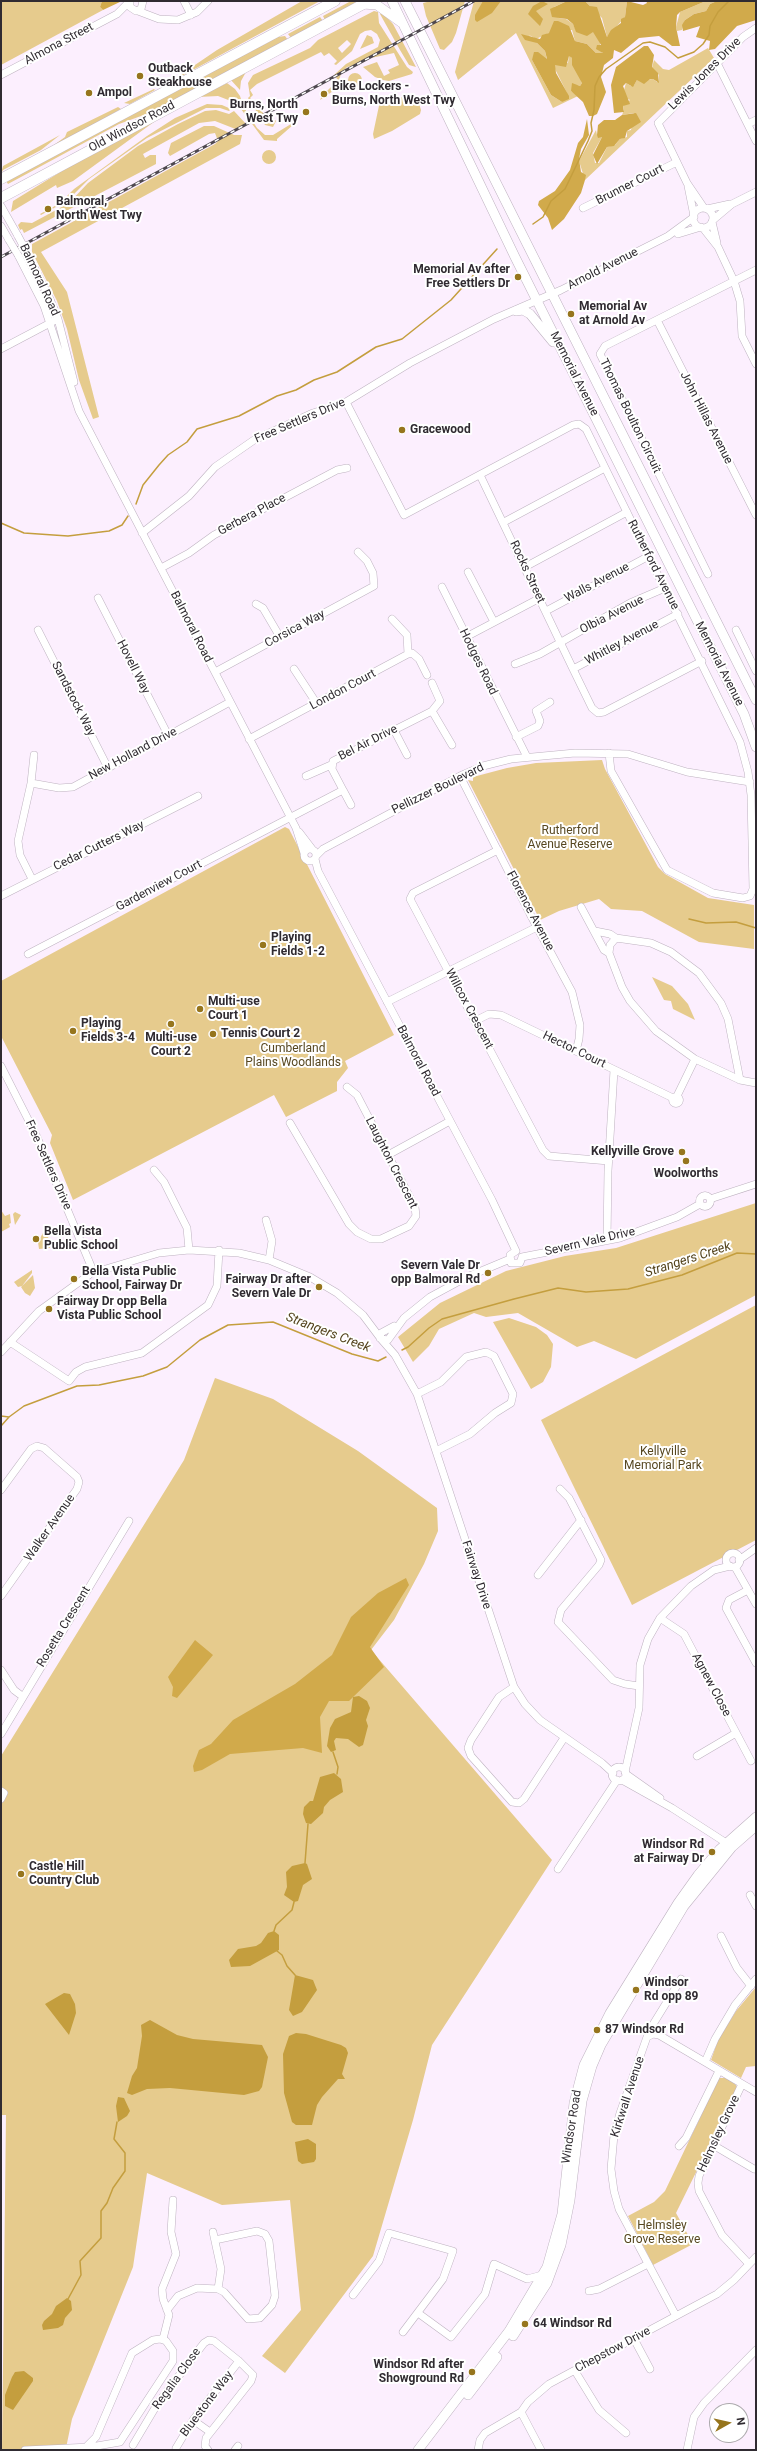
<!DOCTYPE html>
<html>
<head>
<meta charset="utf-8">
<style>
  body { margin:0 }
  #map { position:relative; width:757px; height:2451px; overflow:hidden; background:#fceffe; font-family:Roboto,sans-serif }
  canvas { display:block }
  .frame { position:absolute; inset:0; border:2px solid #302b31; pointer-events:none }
  .north { position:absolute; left:709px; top:2403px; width:40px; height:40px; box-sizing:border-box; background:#fff; border:1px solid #acaaad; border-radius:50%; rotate:82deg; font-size:11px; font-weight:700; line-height:16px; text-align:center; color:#302b31 }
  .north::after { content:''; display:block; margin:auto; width:14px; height:18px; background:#96751d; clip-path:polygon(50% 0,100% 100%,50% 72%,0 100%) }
</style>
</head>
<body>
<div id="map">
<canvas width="757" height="2451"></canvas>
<div class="frame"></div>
<div class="north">N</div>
</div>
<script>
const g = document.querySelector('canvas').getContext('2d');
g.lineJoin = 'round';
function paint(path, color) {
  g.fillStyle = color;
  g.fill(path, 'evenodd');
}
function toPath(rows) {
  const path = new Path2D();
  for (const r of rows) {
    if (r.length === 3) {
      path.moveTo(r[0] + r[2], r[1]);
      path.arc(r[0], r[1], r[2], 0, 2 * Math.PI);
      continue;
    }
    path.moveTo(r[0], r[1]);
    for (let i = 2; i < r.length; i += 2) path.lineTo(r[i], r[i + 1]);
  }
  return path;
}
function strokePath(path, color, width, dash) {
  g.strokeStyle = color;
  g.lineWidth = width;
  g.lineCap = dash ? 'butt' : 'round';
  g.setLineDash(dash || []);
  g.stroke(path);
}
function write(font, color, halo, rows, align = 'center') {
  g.font = font + ' Roboto,sans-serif';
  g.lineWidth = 4;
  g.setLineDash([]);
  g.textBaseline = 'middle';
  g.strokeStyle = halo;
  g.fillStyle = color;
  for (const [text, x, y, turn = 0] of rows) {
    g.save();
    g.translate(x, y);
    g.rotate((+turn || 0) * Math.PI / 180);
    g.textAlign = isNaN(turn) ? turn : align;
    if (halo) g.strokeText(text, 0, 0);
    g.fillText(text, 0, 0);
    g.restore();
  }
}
paint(toPath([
  [1,1,102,1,100,7,103,10,1,65],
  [302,1,320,1,167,84,217,50],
  [351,1,357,3,325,20,323,16],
  [431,1,465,1,456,33,452,42,444,50,440,49,426,16,423,3],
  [474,1,567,1,554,7,559,18,566,19,573,24,577,32,593,31,600,41,600,50,603,53,596,53,587,44,575,41,572,30,549,33,536,39,529,35,545,51,547,60,541,55,532,60,551,95,562,102,567,93,555,69,555,65,568,63,569,55,572,58,581,79,582,83,580,86,576,85,571,91,578,96,553,108,516,33,458,80,455,72],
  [585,1,627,1,625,17,607,37,602,18],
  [706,1,717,1,710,4,706,11,694,14,685,20,682,30,677,31,676,27,680,12],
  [374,11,378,12,379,23,407,67,413,72,412,74,389,81,383,80,375,77,363,67,377,62,384,76,390,73,388,70,399,65,394,53,371,58,360,64,347,67,341,74,336,89,320,100,322,96,338,80,334,75,346,64,378,47,380,40,377,34,371,30,365,31,360,34,352,51,336,65,334,64,337,61,329,53,324,56,321,52,257,84,250,90,253,95,250,98,271,122,275,120,276,121,273,127,265,125,248,98,250,96,248,83,253,75,310,48,318,40],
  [347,40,351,44,342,53,338,48],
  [382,12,393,24,416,67,409,65,400,50,380,14],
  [320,17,323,21,291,38,288,34],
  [367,35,372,37,374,43,360,49],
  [285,36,288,40,152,112,119,124,8,184,6,181,278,37],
  [708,48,714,58,585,180,579,161,596,130,597,135,602,137,593,153,595,163,599,163,607,147,615,145,620,139,627,137,627,131,631,130,634,113,622,115,624,110,623,106,630,100,626,98,624,90,626,83,631,86,634,85,637,80,653,79,657,82,659,81,659,75,652,68,654,60,663,69,669,70],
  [246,72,241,81,240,90,230,79],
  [355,80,7],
  [227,83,235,89,240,96,241,99,236,103,218,96,198,97],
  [154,89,155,90,130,104,124,103],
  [386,95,418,100,421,110,420,114,392,131,374,139,373,134,380,101,382,97],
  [241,103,257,128,265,135,273,135,291,124,293,125,277,139,277,141,264,140,238,105],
  [207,104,222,105,231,109,229,111,220,108,206,108,147,138,89,179,67,201,41,215,40,214,66,200,65,198,74,189,147,136,175,118],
  [118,107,121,109,47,150,65,137,67,132],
  [216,110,229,114,234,111,247,125,238,130,215,121,199,123,143,154,145,158,150,155,156,155,156,164,24,233,22,229,20,230,18,225,21,222,32,223,69,203,88,183,138,146,178,124,205,111],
  [158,119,73,181,57,188,56,185,11,212,13,201,70,166],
  [204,126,214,126,234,135,242,135,240,144,41,252,67,292,99,417,93,419,79,380,67,329,57,301,32,252,32,244,215,144,218,141,215,133,209,134,170,156,168,153,171,143],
  [60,135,41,150,3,170,1,174,3,166],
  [269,157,7],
  [602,760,605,769,658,867,665,874,708,898,754,905,754,949,699,942,642,911,611,909,599,899,559,911,540,920,468,780,473,781,473,777,507,768,536,763],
  [285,827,289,829,394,1035,345,1061,348,1068,337,1082,337,1091,286,1117,274,1095,73,1200,50,1143,52,1135,1,1036,1,981],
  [652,977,672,986,688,1004,695,1020,673,1009,671,1001,664,1000],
  [756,1203,756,1295,636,1359,594,1341,577,1347,518,1313,486,1317,474,1313,439,1329,429,1346,413,1362,398,1337,440,1303,506,1271,565,1256,616,1248],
  [1,1210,5,1216,10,1214,11,1223,9,1224,10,1227,1,1232],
  [15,1212,21,1215,15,1225,13,1214],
  [47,1230,50,1248,39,1249,38,1242,44,1231],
  [32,1270,32,1273,22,1286,18,1287,14,1282],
  [33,1275,35,1288,30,1296,25,1293,21,1287],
  [756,1305,756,1540,632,1605,541,1420],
  [509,1318,536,1327,547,1335,553,1344,551,1367,543,1382,531,1389,493,1322],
  [215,1378,273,1399,358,1451,437,1508,438,1531,424,1564,394,1620,371,1650,552,1860,432,2045,413,2120,373,2256,285,2373,262,2356,301,2310,290,2200,222,2205,147,2173,133,2267,72,2419,66,2448,2,2450,6,2115,1,2115,1,1756,184,1460],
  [756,1987,756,2066,746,2067,741,2078,711,2060,718,2040,736,2011],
  [719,2078,725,2078,731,2081,736,2085,737,2089,676,2213,693,2244,653,2265,628,2216,654,2202,665,2191]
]), '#e6cb8d');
paint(toPath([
  [102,1,122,1,103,10,100,7],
  [483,1,501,1,492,13,477,22,475,20,475,15],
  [542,1,548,4,536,11,543,19,540,26,528,14,533,6],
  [567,1,585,1,590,6,597,7,607,37,611,30,621,23,621,19,625,17,627,1,643,5,647,3,646,1,706,1,680,12,677,15,676,27,680,46,672,46,659,36,639,38,621,53,614,50,613,58,604,65,601,77,606,92,597,114,593,116,589,116,583,102,571,91,572,83,580,86,582,83,572,65,572,58,569,56,566,67,555,65,556,73,569,96,569,99,562,102,551,95,532,60,534,52,538,52,547,59,545,51,537,43,525,40,521,34,540,39,542,35,549,33,554,21,558,21,569,26,575,41,587,44,596,53,603,53,596,49,597,45,601,45,593,32,587,36,584,35,576,32,573,24,567,19,552,17,550,9],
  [717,1,756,1,756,20,737,26,715,49,709,50,710,41,696,37,700,26,683,31,682,25,685,20,694,14,706,11,710,4],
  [644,46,648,46,654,55,652,67,658,73,659,83,653,79,650,79,644,84,637,80,633,87,626,83,623,86,630,104,623,106,624,112,614,113,611,85,616,67],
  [636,113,641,122,627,131,625,138,620,139,614,146,607,147,597,164,593,155,602,137,598,138,597,135,598,125,604,120,615,120,622,115],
  [587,119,589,135,581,149,579,159,581,172,586,175,585,180,581,193,564,219,552,230,548,218,538,205,539,201,555,191,570,170,578,143,583,137],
  [406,1578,409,1585,370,1647,384,1667,349,1701,329,1701,320,1717,322,1753,303,1748,230,1754,202,1770,194,1772,193,1766,199,1750,211,1744,233,1720,295,1684,332,1655,351,1617,378,1593],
  [195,1640,213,1655,177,1698,172,1696,173,1687,168,1677]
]), '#d1aa4b');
paint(toPath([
  [359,1696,367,1701,370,1708,366,1720,368,1726,363,1745,359,1747,348,1739,336,1738,334,1741,336,1750,331,1752,327,1746,330,1728,335,1719,351,1712,353,1697],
  [334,1773,341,1779,343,1792,330,1800,324,1807,323,1813,311,1824,306,1823,303,1814,304,1807,310,1801,313,1801,320,1777],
  [305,1863,307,1864,312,1879,303,1885,298,1901,294,1902,284,1895,287,1887,286,1872,292,1866],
  [274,1931,279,1935,279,1950,250,1966,231,1967,229,1960,238,1949,256,1946,261,1943,268,1933],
  [295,1975,313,1980,317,1990,302,2012,293,2016,289,2010],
  [64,1993,70,1994,75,2004,76,2013,69,2035,45,2004],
  [150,2020,177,2035,193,2039,262,2045,268,2057,262,2087,259,2091,244,2095,170,2088,147,2089,132,2095,127,2093,132,2076,137,2068,142,2036,141,2025],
  [296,2033,306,2034,341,2045,346,2048,348,2053,342,2074,345,2079,338,2079,322,2097,317,2105,312,2125,296,2125,292,2122,284,2093,283,2054,289,2036],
  [118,2097,124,2098,130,2111,127,2116,118,2122,116,2106],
  [308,2139,316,2144,316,2159,314,2162,302,2164,298,2161,295,2142],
  [67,2298,71,2301,72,2310,65,2318,63,2325,58,2328,43,2330,42,2325,44,2321,52,2314,56,2306],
  [24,2371,33,2378,33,2381,13,2410,5,2406,5,2395,12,2377,15,2372]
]), '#c49e3e');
strokePath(toPath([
  [533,224,543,217,551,201,565,189,588,141,592,131,591,123,594,110,595,86,599,77,606,69,643,43,650,42,665,47,678,58,694,52,703,44,709,35,710,26,718,12,729,1],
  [136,504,143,485,159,465,168,455,187,442,197,429,239,416,277,396,296,390,314,380,337,372,376,347,402,339,451,300,497,249],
  [1,523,24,533,68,536,109,531,122,525,128,516],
  [689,919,706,923,736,922,756,928],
  [402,1350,408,1347,429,1328,442,1319,514,1299,558,1288,586,1292,628,1289,682,1275,737,1253,756,1254],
  [1,1416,9,1417],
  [1,1426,9,1417,24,1406,77,1386,99,1385,143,1376,167,1367,200,1340,228,1325,273,1322,352,1354,378,1361,386,1357],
  [333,1752,338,1767,337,1774],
  [305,1863,308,1824],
  [274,1931,276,1925,292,1910,294,1902],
  [277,1951,282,1955,287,1966,295,1975],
  [68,2299,81,2275,80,2261,101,2238,101,2211,107,2203,113,2188,125,2171,125,2153,114,2139,117,2122]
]), '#c49e3e', 1.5);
const minor = toPath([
  [130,1,130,7,136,11,141,9,143,1],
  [184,1,191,15],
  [138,11,159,19,178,20,197,12,208,1],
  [717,63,756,141],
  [1,75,117,14,129,2],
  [748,124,756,120],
  [688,186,694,216],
  [1,206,18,236],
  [583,208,677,162],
  [704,208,687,183,658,123,743,37,756,28],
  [703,218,10],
  [707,209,730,204],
  [713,220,732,204,756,192],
  [712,222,717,243],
  [1,226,9,240],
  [703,228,718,247,734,281,740,301,742,336,756,364],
  [678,234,701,227],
  [26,251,50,299,58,319,74,382],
  [18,255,44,306,79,411,296,828,304,853],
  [657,320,756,515],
  [1,349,54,321],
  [346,402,404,515,573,425,579,424,586,429,740,742,748,772,751,795,753,889,750,896,743,898,713,893,667,870,611,771,609,753],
  [480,475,573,669],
  [504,522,605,468],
  [142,533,189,496,215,467,254,440,313,413,346,402,410,363,494,319,561,290,668,236,694,217],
  [525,567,627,512],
  [161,568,189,553,214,535,337,470,347,468],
  [468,572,494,622],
  [708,574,600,354,605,346,756,270],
  [442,587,527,757],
  [98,598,168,735],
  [256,604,263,608,280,637],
  [546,611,649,556],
  [678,614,573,669,592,708,598,713,604,712,702,661],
  [392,619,407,635,408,654],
  [38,630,108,768],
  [736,630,756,671],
  [466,637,540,598],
  [515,664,540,654,630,603,665,588],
  [294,669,317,704],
  [215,672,374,586,373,573,367,561,358,552],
  [432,711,440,701,432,683],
  [394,730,407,755],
  [516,737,538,726,540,721,536,711,550,702],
  [249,739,408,654,412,653,419,659,427,675],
  [306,776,331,765],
  [460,776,530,914,572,992,580,1025,579,1039,576,1051],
  [31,783,59,788,73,787,230,702],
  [343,790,351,805],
  [299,832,312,849],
  [310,855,6],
  [498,850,413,893,410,899,543,1150,549,1156,609,1161],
  [317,855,323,849,460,776,483,766,511,759,575,753,628,754,687,772,750,782],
  [315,859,318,871,337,907,492,1200,516,1251],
  [32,879,20,855,18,841,31,783,34,755],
  [1,896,198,796],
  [581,907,604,950,609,953],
  [595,931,610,934,616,938,651,943,671,952,699,973,721,1003,728,1019,740,1080],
  [616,938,610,945,609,953,622,987,630,1001,656,1031,695,1059,677,1096],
  [28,954,343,790,332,769,333,761,432,711,452,745],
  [387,1002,537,927],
  [475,1021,489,1014,501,1015,673,1098],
  [695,1059,740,1080,756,1083],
  [1,1066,37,1137,91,1266],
  [676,1100,3.5],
  [290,1123,349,1224,357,1232,371,1239,381,1239,409,1226,416,1216,415,1207,357,1095,347,1087],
  [388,1155,450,1121],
  [154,1170,164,1182,187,1228,189,1250],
  [705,1201,5.5],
  [710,1199,756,1184],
  [266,1220,272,1241,269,1260],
  [607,1240,608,1171,614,1070],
  [516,1251,510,1255,511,1263,520,1263,522,1257],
  [522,1257,620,1238,677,1217,700,1204],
  [99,1271,159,1253,189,1250,239,1253,269,1260,310,1277,337,1293,363,1315,381,1339,395,1355,417,1394,514,1687,525,1704,540,1720,602,1763,613,1773],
  [380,1338,381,1333,394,1326],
  [381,1339,388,1340,404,1318,430,1297,467,1277,510,1259],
  [10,1342,69,1381,76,1372,85,1367,142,1353,208,1305,217,1286,219,1250],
  [1,1352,39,1311,89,1275],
  [417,1394,441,1382,466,1357,486,1352,494,1356,513,1394,511,1403,495,1413,470,1434,436,1451],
  [560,1489,569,1498,601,1560,599,1565,561,1610,558,1622,613,1680,625,1684,639,1686],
  [1,1490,31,1449,37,1446,44,1448,77,1477,79,1482,77,1489,1,1596],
  [733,1560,7],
  [739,1560,756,1548],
  [735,1567,756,1604],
  [538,1575,581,1520],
  [748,1590,729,1600,726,1608,756,1663],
  [660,1618,684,1634,751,1761],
  [1,1670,14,1690,22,1696],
  [514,1687,499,1697,471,1740,468,1748,471,1756,512,1802,519,1803,524,1799,564,1738],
  [1,1734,129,1521],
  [697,1756,736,1733],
  [619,1774,7],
  [625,1772,639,1708,640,1665,648,1639,660,1618,691,1586,714,1570,730,1566],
  [626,1774,660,1798],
  [622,1780,672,1808,731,1846],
  [1,1791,4,1793,1,1799],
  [558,1869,617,1780],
  [750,1895,756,1906],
  [721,1936,737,1968,751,1986],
  [653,2034,647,2037,620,2113,614,2135,611,2169,614,2191,619,2209,676,2316],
  [653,2034,659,2035,756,2092],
  [653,2034,652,2026,681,1979],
  [705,2062,715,2039,735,2005,756,1979],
  [742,2084,699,2176,698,2183,699,2191,722,2235,749,2264],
  [713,2145,754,2169],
  [679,2146,686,2138,719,2071],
  [213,2232,221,2269,218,2289],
  [589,2291,599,2289,648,2264],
  [353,2295,379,2261,389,2233,453,2251,443,2279,403,2332],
  [167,2310,178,2296,197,2288,218,2289,224,2292,248,2319,260,2318,272,2305,275,2296,269,2241,265,2234,257,2231,215,2240],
  [418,2313,451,2337,485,2294,494,2264,527,2279,542,2275],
  [163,2339,169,2315,163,2299,162,2289,176,2254,171,2232,173,2200],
  [634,2339,650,2369],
  [575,2371,599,2410,626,2433],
  [521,2412,541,2450],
  [193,2420,210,2432],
  [133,2445,158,2403,204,2343,209,2340,214,2341,239,2361,253,2375,251,2381,206,2438,205,2446,208,2450],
  [176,2448,193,2420,239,2361],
  [25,2450,91,2447,120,2442,173,2361,173,2351,166,2341,160,2339,153,2340,132,2353,96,2437,87,2446],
  [235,2450,238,2446],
  [478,2450,480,2440,485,2433,521,2412,528,2402,549,2384,717,2294,734,2280,756,2257],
  [687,2450,694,2417,704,2403,756,2350]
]);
const major = toPath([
  [392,1,515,257,744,714,756,747],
  [405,1,756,700],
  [363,4,377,5,402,23],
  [516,311,523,310,530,314,553,342],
  [513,2336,547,2283,561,2245,570,2200,582,2101,592,2066,601,2045,684,1906,732,1847,756,1826],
  [468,2395,497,2357],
  [418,2450,509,2331,547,2267,562,2214,574,2103,584,2065,610,2013,678,1903,698,1875,720,1849,756,1817]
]);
const highway = toPath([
  [1,179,335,1],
  [1,198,369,1]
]);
strokePath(minor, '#beb2c0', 8);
strokePath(major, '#beb2c0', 10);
strokePath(highway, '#beb2c0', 11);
strokePath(minor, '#fff', 7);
strokePath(major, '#fff', 9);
strokePath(highway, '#fff', 10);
const rail = toPath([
  [1,257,474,1]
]);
strokePath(rail, '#4e484f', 3);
strokePath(rail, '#fff', 1.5, [4.5]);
const minorBridge = toPath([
  [18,236,26,251],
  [9,240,18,255]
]);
strokePath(minorBridge, '#beb2c0', 8, []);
strokePath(minorBridge, '#fff', 7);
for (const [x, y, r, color] of [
  [140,76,4,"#96751d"],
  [89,93,4,"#96751d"],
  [324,94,4,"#96751d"],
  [306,112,4,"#96751d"],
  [48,209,4,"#96751d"],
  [518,277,4,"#96751d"],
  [571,314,4,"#96751d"],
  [402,430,4,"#96751d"],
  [263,945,4,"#96751d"],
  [200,1009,4,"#96751d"],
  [171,1024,4,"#96751d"],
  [73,1031,4,"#96751d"],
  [213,1034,4,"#96751d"],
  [682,1152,4,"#96751d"],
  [686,1161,4,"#96751d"],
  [36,1239,4,"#96751d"],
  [488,1273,4,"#96751d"],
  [74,1279,4,"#96751d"],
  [319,1287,4,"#96751d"],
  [49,1309,4,"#96751d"],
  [712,1852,4,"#96751d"],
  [21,1874,4,"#96751d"],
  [636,1990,4,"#96751d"],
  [597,2030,4,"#96751d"],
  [525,2324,4,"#96751d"],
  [472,2372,4,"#96751d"]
]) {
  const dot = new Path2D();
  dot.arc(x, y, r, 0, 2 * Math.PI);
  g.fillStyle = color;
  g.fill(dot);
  strokePath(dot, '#fff', 1.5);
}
write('12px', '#302b31', '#fff', [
  ["Almona Street",59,44,-28],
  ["Lewis Jones Drive",705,74,-45],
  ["Old Windsor Road",132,127,-28],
  ["Brunner Court",630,185,-27],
  ["Arnold Avenue",603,269,-27],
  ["Balmoral Road",39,280,65],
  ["Memorial Avenue",574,374,63],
  ["Thomas Boulton Circuit",630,416,64],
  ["John Hillas Avenue",706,418,63],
  ["Free Settlers Drive",300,421,-23],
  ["Gerbera Place",252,515,-28],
  ["Rutherford Avenue",653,565,63],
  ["Rocks Street",527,572,65],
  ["Walls Avenue",597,583,-28],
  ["Olbia Avenue",612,615,-27],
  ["Balmoral Road",191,627,63],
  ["Corsica Way",295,629,-28],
  ["Whitley Avenue",622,643,-28],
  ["Hodges Road",478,662,64],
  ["Memorial Avenue",719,664,63],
  ["Hovell Way",133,667,63],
  ["London Court",343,690,-28],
  ["Sandstock Way",73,699,63],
  ["Bel Air Drive",368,743,-27],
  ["New Holland Drive",133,754,-28],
  ["Pellizzer Boulevard",438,789,-26],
  ["Cedar Cutters Way",99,846,-26],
  ["Gardenview Court",159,886,-28],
  ["Florence Avenue",530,911,62],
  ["Willcox Crescent",469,1009,62],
  ["Hector Court",574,1050,26],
  ["Balmoral Road",418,1061,62],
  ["Laughton Crescent",391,1163,63],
  ["Free Settlers Drive",48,1165,66],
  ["Severn Vale Drive",590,1242,-13],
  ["Walker Avenue",50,1528,-55],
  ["Fairway Drive",476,1575,72],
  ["Rosetta Crescent",64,1627,-59],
  ["Agnew Close",711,1685,62],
  ["Kirkwall Avenue",628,2097,-72],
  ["Windsor Road",572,2127,-81],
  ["Helmsley Grove",719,2134,-65],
  ["Chepstow Drive",613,2350,-28],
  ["Regalia Close",177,2379,-54],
  ["Bluestone Way",207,2404,-53]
]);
write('bold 12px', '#302b31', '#fff', [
  ["Outback",148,69],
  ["Steakhouse",148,83],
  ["Bike Lockers -",332,87],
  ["Burns, North West Twy",332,101],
  ["Ampol",97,93],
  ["Burns, North",298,105,"right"],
  ["West Twy",298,119,"right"],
  ["Balmoral,",56,202],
  ["North West Twy",56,216],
  ["Memorial Av after",510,270,"right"],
  ["Free Settlers Dr",510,284,"right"],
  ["Memorial Av",579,307],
  ["at Arnold Av",579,321],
  ["Gracewood",410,430],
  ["Playing",271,938],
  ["Fields 1-2",271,952],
  ["Multi-use",208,1002],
  ["Court 1",208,1016],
  ["Playing",81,1024],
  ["Fields 3-4",81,1038],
  ["Tennis Court 2",221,1034],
  ["Multi-use",171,1038,"center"],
  ["Court 2",171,1052,"center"],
  ["Kellyville Grove",674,1152,"right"],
  ["Woolworths",686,1174,"center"],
  ["Bella Vista",44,1232],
  ["Public School",44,1246],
  ["Severn Vale Dr",480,1266,"right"],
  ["opp Balmoral Rd",480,1280,"right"],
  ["Bella Vista Public",82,1272],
  ["School, Fairway Dr",82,1286],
  ["Fairway Dr after",311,1280,"right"],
  ["Severn Vale Dr",311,1294,"right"],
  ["Fairway Dr opp Bella",57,1302],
  ["Vista Public School",57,1316],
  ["Windsor Rd",704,1845,"right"],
  ["at Fairway Dr",704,1859,"right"],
  ["Castle Hill",29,1867],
  ["Country Club",29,1881],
  ["Windsor",644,1983],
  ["Rd opp 89",644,1997],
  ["87 Windsor Rd",605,2030],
  ["64 Windsor Rd",533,2324],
  ["Windsor Rd after",464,2365,"right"],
  ["Showground Rd",464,2379,"right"]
], 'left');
write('12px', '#574720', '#fff', [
  ["Rutherford",570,831],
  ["Avenue Reserve",570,845],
  ["Cumberland",293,1049],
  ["Plains Woodlands",293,1063],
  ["Kellyville",663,1452],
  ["Memorial Park",663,1466],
  ["Helmsley",662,2226],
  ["Grove Reserve",662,2240]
]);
write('italic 13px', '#53431c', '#fff', [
  ["Strangers Creek",688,1260,-18],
  ["Strangers Creek",328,1333,21]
]);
</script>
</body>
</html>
